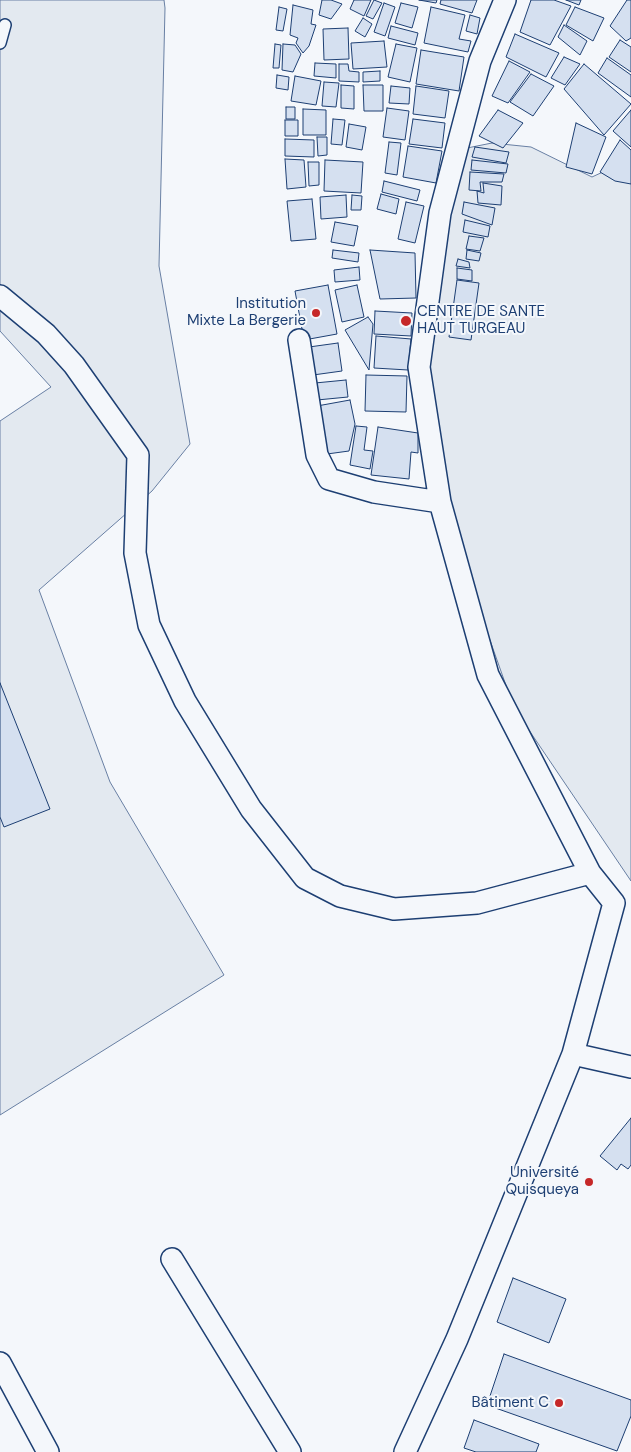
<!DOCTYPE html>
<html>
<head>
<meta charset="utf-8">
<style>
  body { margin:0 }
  canvas { display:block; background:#f4f7fb }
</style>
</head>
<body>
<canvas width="631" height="1452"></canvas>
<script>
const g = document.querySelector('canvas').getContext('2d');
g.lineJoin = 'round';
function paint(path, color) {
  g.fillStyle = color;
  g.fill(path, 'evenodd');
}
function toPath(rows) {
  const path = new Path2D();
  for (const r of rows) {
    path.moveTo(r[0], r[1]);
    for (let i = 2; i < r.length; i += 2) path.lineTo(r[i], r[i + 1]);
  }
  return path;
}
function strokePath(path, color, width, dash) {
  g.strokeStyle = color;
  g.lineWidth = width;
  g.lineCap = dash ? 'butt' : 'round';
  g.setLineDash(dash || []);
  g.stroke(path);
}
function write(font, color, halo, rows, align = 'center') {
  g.font = font + ' "DM Sans",sans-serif';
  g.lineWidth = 4;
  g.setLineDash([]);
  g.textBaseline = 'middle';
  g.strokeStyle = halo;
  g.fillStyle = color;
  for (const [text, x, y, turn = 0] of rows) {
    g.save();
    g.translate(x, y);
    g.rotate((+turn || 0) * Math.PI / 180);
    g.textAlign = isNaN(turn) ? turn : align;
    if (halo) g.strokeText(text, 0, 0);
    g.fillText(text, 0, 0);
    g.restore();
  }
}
const green = toPath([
  [0,0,164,0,165,8,159,266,190,444,152,491,39,590,110,782,224,975,0,1115,0,421,51,387,0,331,0,0],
  [492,143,531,147,592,177,631,159,631,881,514,708,435,485,425,335,460,154,467,148,492,143]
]);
paint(green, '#e3e9f0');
strokePath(green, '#687fa3', 1);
const building = toPath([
  [322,0,331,0,342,4,331,19,319,15,322,0],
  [354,0,371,0,364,16,350,9,354,0],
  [374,0,382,3,373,19,366,16,374,0],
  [419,0,437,0,436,3,419,0],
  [441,0,477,0,472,13,440,4,441,0],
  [531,0,554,0,571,6,550,45,520,32,531,0],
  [566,0,581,0,579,5,566,0],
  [627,0,631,0,631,38,626,41,610,26,627,0],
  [384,3,395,7,385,36,374,32,384,3],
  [401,3,418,7,412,28,395,23,401,3],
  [293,5,313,10,311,24,316,25,309,46,303,53,296,43,298,38,290,35,293,5],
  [279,7,287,9,283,31,276,30,279,7],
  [431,7,465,15,459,39,471,41,468,52,424,43,431,7],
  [575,7,604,18,593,41,566,25,575,7],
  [470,15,480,18,477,34,466,31,470,15],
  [363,18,372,24,365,37,355,31,363,18],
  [564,25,587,41,580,55,558,37,564,25],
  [391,26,418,33,415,45,388,38,391,26],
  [348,28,349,59,324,60,323,29,348,28],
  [515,34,559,53,546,77,506,57,515,34],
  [620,40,631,47,631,72,609,57,620,40],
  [384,41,387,67,353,69,351,43,384,41],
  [275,44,281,45,279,68,273,68,275,44],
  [283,44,295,45,301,54,293,72,282,70,283,44],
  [396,44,417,48,410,82,388,77,396,44],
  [421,50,464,57,459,91,416,84,421,50],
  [564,57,580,64,565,85,551,78,564,57],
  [607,58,631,75,631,97,598,73,607,58],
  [509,61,530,72,508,103,492,96,509,61],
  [315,63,336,64,336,78,314,76,315,63],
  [339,64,348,64,349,71,359,72,359,82,339,81,339,64],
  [584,64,631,104,604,135,564,89,584,64],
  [380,71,380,81,363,82,363,72,380,71],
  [531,74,554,86,533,116,510,102,531,74],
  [277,75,289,77,288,90,276,88,277,75],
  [295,76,321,81,316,105,291,101,295,76],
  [324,82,339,83,336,107,322,106,324,82],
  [341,85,354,86,354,109,341,108,341,85],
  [363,85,383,85,383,111,364,111,363,85],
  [391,86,410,88,409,104,389,103,391,86],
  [416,86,449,91,445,118,413,114,416,86],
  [286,107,295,107,295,119,286,119,286,107],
  [387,108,409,111,405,140,383,137,387,108],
  [303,109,326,110,326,135,303,135,303,109],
  [498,110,523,123,503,148,479,136,498,110],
  [631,110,631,147,613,131,631,110],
  [333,119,345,120,342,145,331,144,333,119],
  [413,119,445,123,442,148,409,144,413,119],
  [285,120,298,120,298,136,285,136,285,120],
  [576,123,606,137,592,174,566,167,576,123],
  [349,124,366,127,362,150,346,147,349,124],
  [317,137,327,137,327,155,318,156,317,137],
  [285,139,314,140,314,157,285,156,285,139],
  [620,140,631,150,631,184,615,181,600,172,620,140],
  [389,142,401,143,397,175,385,173,389,142],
  [408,146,442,151,436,183,403,177,408,146],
  [475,147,509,152,506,163,472,157,475,147],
  [285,159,304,160,306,187,287,189,285,159],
  [325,160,363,162,361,193,324,191,325,160],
  [472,160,508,164,506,173,471,170,472,160],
  [308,162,319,162,319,185,309,186,308,162],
  [470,172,504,174,502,182,480,182,481,191,469,190,470,172],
  [384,181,420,190,417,201,382,192,384,181],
  [483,183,502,186,501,205,478,203,477,191,484,193,483,183],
  [381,194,399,199,396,214,377,209,381,194],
  [346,195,347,217,321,219,320,197,346,195],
  [352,195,362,196,361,210,351,210,352,195],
  [312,199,316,239,291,241,287,201,312,199],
  [406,202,424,206,415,243,398,239,406,202],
  [464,202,495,208,492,225,462,214,464,202],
  [465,220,490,226,488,237,463,232,465,220],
  [335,222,358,226,354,246,331,242,335,222],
  [469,236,484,238,480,251,466,249,469,236],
  [333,250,359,253,358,262,332,258,333,250],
  [370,250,415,253,416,298,380,299,370,250],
  [467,250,481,253,479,261,466,259,467,250],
  [458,259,469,262,470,268,456,266,458,259],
  [359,267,360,280,335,282,334,270,359,267],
  [457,268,472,270,472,281,457,279,457,268],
  [457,280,479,283,471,340,449,337,457,280],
  [328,285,337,334,304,340,295,291,328,285],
  [357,285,364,317,342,322,335,290,357,285],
  [375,311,412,313,411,336,374,334,375,311],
  [368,317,373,324,369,370,345,330,368,317],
  [376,336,411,339,408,370,374,368,376,336],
  [338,343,342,371,313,375,309,347,338,343],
  [366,375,407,376,406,412,365,411,366,375],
  [346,380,348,397,317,400,315,383,346,380],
  [350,400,355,424,349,451,327,454,317,406,350,400],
  [356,426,367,427,364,450,373,451,370,469,350,465,356,426],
  [378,427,418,433,418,453,411,452,409,479,371,475,378,427],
  [0,683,50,809,4,827,0,817,0,683],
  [631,1118,631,1165,628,1169,621,1164,617,1170,600,1156,631,1118],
  [513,1278,566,1299,549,1343,497,1322,513,1278],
  [504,1354,631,1400,631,1416,617,1451,487,1405,504,1354],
  [474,1420,539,1444,536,1452,476,1452,464,1448,474,1420]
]);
paint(building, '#d5e0f0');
strokePath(building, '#1d3f73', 1);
const service = toPath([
  [0,43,5,25]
]);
const minor = toPath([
  [0,296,46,334,74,365,138,455,135,553,149,625,185,701,251,809,305,878,340,896,394,909,477,903,590,873],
  [299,340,317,455,329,479,374,492,440,502],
  [573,1054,631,1067],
  [172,1259,290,1452],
  [0,1363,48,1452],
  [405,1452,457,1339,573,1054,614,903,590,873,488,675,440,502,419,367,440,213,480,61,505,0]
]);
strokePath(service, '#1d3f73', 14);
strokePath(minor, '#1d3f73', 24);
strokePath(service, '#f4f7fb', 11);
strokePath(minor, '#f4f7fb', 21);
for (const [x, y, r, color] of [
  [316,313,5,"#c62828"],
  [406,321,6,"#c62828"],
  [589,1182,5,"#c62828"],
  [559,1403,5,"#c62828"]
]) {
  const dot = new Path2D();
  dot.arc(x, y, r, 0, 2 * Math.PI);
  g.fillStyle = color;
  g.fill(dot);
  strokePath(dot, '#f4f7fb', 2);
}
write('15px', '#1d3f73', '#f4f7fb', [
  ["Institution",306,304],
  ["Mixte La Bergerie",306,321],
  ["CENTRE DE SANTE",417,312,"left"],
  ["HAUT TURGEAU",417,329,"left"],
  ["Université",579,1173],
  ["Quisqueya",579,1190],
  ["Bâtiment C",549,1403]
], 'right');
</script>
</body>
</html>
